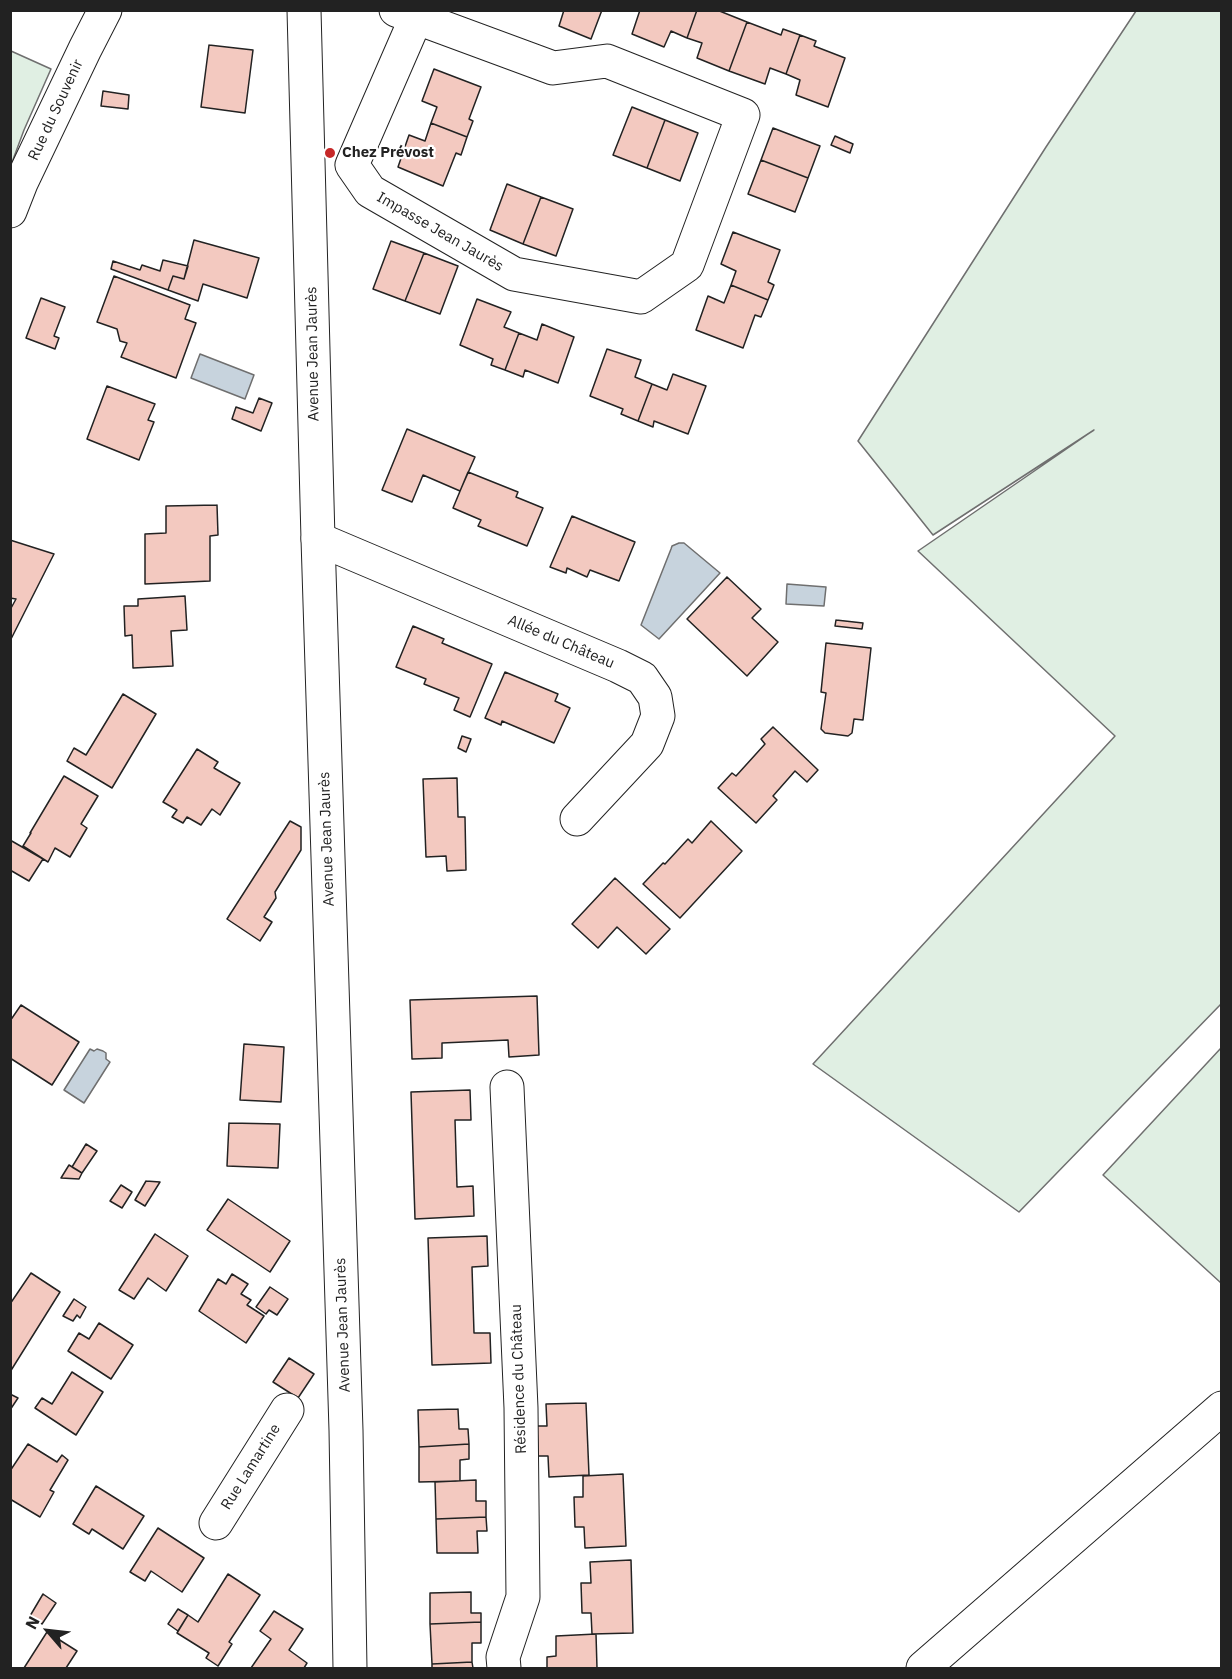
<!DOCTYPE html>
<html>
<head>
<meta charset="utf-8">
<style>
  body { margin:0 }
  #map { position:relative; width:1232px; height:1679px; overflow:hidden; background:#fff; font-family:"IBM Plex Sans",sans-serif }
  canvas { display:block }
  .frame { position:absolute; inset:0; border:12px solid #222; pointer-events:none }
  .north { position:absolute; left:18px; top:1601px; width:60px; height:60px; -webkit-text-stroke:4px #fff; paint-order:stroke; rotate:298deg; font-size:16px; font-weight:700; line-height:24px; text-align:center; color:#222 }
  .north::after { content:''; display:block; margin:auto; width:21px; height:27px; background:#222; clip-path:polygon(50% 0,100% 100%,50% 72%,0 100%) }
</style>
</head>
<body>
<div id="map">
<canvas width="1232" height="1679"></canvas>
<div class="frame"></div>
<div class="north">N</div>
</div>
<script>
const g = document.querySelector('canvas').getContext('2d');
g.lineJoin = 'round';
function paint(path, color) {
  g.fillStyle = color;
  g.fill(path, 'evenodd');
}
function toPath(rows) {
  const path = new Path2D();
  for (const r of rows) {
    path.moveTo(r[0], r[1]);
    for (let i = 2; i < r.length; i += 2) path.lineTo(r[i], r[i + 1]);
  }
  return path;
}
function strokePath(path, color, width, dash) {
  g.strokeStyle = color;
  g.lineWidth = width;
  g.lineCap = dash ? 'butt' : 'round';
  g.setLineDash(dash || []);
  g.stroke(path);
}
function write(font, color, halo, rows, align = 'center') {
  g.font = font + ' "IBM Plex Sans",sans-serif';
  g.lineWidth = 4.5;
  g.setLineDash([]);
  g.textBaseline = 'middle';
  g.strokeStyle = halo;
  g.fillStyle = color;
  for (const [text, x, y, turn = 0] of rows) {
    g.save();
    g.translate(x, y);
    g.rotate((+turn || 0) * Math.PI / 180);
    g.textAlign = isNaN(turn) ? turn : align;
    if (halo) g.strokeText(text, 0, 0);
    g.fillText(text, 0, 0);
    g.restore();
  }
}
const green = toPath([
  [1136,11,1221,11,1221,1004,1019,1212,813,1064,1115,736,918,551,1094,430,933,535,858,441,1046,147,1136,11],
  [11,51,51,69,24,130,11,165,11,51],
  [1221,1048,1221,1283,1103,1175,1221,1048]
]);
paint(green, '#e0efe3');
strokePath(green, '#6f6f6f', 1.5);
const water = toPath([
  [200,354,254,375,245,399,191,378,200,354],
  [679,543,684,543,720,573,659,639,641,625,671,549,672,546,679,543],
  [787,584,826,587,824,606,786,604,787,584],
  [90,1049,94,1051,97,1049,103,1051,106,1053,106,1059,110,1062,84,1103,64,1090,90,1049]
]);
paint(water, '#c7d3dd');
strokePath(water, '#6f6f6f', 1.5);
const building = toPath([
  [602,10,591,39,559,26,564,10,602,10],
  [640,10,697,10,687,38,671,31,664,47,632,34,640,10],
  [697,10,717,10,747,22,729,71,697,58,702,43,687,38,697,10],
  [747,22,781,35,783,29,800,35,786,74,770,68,765,84,729,71,747,22],
  [800,35,816,41,814,46,845,58,828,107,796,95,800,80,786,74,800,35],
  [209,45,253,50,245,113,201,107,209,45],
  [434,69,481,87,469,119,473,121,467,137,431,123,437,107,422,101,434,69],
  [103,91,129,95,128,109,101,106,103,91],
  [632,107,665,120,647,168,613,155,632,107],
  [665,120,698,133,680,181,647,168,665,120],
  [431,123,467,137,461,155,456,153,443,186,398,167,409,135,425,141,431,123],
  [773,128,820,146,808,178,761,160,773,128],
  [835,136,853,144,850,153,831,145,835,136],
  [761,160,808,178,795,212,748,194,761,160],
  [507,184,541,197,523,244,490,230,507,184],
  [541,197,573,209,556,256,523,244,541,197],
  [733,232,780,250,768,282,774,285,768,300,731,285,736,271,721,264,733,232],
  [194,240,259,258,247,298,203,284,198,301,168,290,173,276,184,279,194,240],
  [391,241,424,253,405,301,373,289,391,241],
  [424,253,458,266,440,314,405,301,424,253],
  [163,260,188,266,184,279,173,276,168,290,111,269,113,261,140,270,142,265,160,271,163,260],
  [114,276,190,305,185,319,196,323,176,378,121,357,127,343,120,341,117,329,97,322,114,276],
  [731,285,768,300,761,317,755,315,743,348,696,330,708,296,724,303,731,285],
  [41,298,65,307,54,336,59,338,55,349,26,338,41,298],
  [477,299,511,312,504,327,519,333,505,370,491,365,493,359,460,345,477,299],
  [542,324,574,337,558,383,525,370,523,377,505,370,519,333,537,340,542,324],
  [607,349,641,360,635,377,652,384,638,421,621,414,623,409,590,396,607,349],
  [673,374,706,386,688,434,654,421,653,427,638,421,652,384,667,390,673,374],
  [107,386,155,404,148,420,154,422,139,460,87,439,107,386],
  [259,398,272,403,261,431,232,419,236,407,253,413,259,398],
  [407,429,475,457,460,491,423,475,412,502,382,490,407,429],
  [468,472,518,492,516,497,543,508,527,546,478,526,481,520,453,508,468,472],
  [217,505,218,535,210,536,210,581,145,584,145,534,166,533,166,506,217,505],
  [572,516,635,542,619,581,590,570,587,577,567,568,566,573,550,567,572,516],
  [10,540,54,554,10,641,10,610,16,599,10,598,10,540],
  [727,577,761,609,752,618,778,642,747,676,687,619,727,577],
  [185,596,187,630,171,631,173,666,133,668,132,635,125,636,124,606,138,606,138,599,185,596],
  [836,620,863,623,862,629,835,626,836,620],
  [413,626,444,639,442,643,492,664,470,717,454,710,459,698,424,684,426,679,396,667,413,626],
  [826,643,871,648,863,720,854,719,852,733,848,736,825,733,821,729,826,693,821,692,826,643],
  [505,672,558,694,555,701,570,708,554,743,502,721,501,725,485,718,505,672],
  [123,694,156,714,112,788,67,761,74,748,86,755,123,694],
  [773,727,818,770,807,782,795,771,773,796,777,800,756,823,718,788,732,773,736,776,765,744,761,739,773,727],
  [462,736,471,739,466,752,458,748,462,736],
  [197,749,218,762,214,768,240,783,220,815,212,809,201,825,187,817,183,823,172,817,177,810,163,802,197,749],
  [64,776,98,796,81,824,87,828,70,857,55,848,48,862,23,846,31,833,30,833,64,776],
  [457,778,458,817,465,817,466,870,447,871,446,856,426,857,423,779,457,778],
  [290,821,301,827,301,850,275,892,276,898,264,917,272,922,260,941,227,919,290,821],
  [711,821,742,851,680,918,643,884,663,863,665,864,688,839,692,843,711,821],
  [10,840,43,859,29,881,10,870,10,840],
  [615,878,670,929,646,954,617,927,598,948,572,924,615,878],
  [537,996,539,1055,509,1057,508,1040,442,1043,442,1058,412,1059,410,1000,537,996],
  [21,1005,79,1042,52,1085,10,1058,10,1021,21,1005],
  [244,1044,284,1047,281,1102,240,1100,244,1044],
  [470,1090,471,1120,455,1120,457,1187,473,1186,474,1216,415,1219,411,1092,470,1090],
  [229,1123,280,1124,278,1168,227,1166,229,1123],
  [86,1144,97,1151,82,1173,72,1167,86,1144],
  [69,1165,82,1173,79,1179,61,1178,69,1165],
  [146,1181,160,1182,145,1206,135,1200,146,1181],
  [121,1185,132,1192,122,1208,110,1201,121,1185],
  [228,1199,290,1241,270,1272,207,1230,228,1199],
  [155,1234,188,1256,166,1291,148,1278,134,1299,119,1290,155,1234],
  [487,1236,488,1266,472,1267,474,1333,490,1333,491,1363,432,1365,428,1238,487,1236],
  [31,1273,60,1292,10,1372,10,1304,31,1273],
  [232,1274,248,1284,241,1294,251,1300,247,1305,264,1316,246,1343,199,1311,218,1279,226,1284,232,1274],
  [270,1287,288,1299,277,1315,269,1310,266,1314,256,1307,270,1287],
  [74,1299,86,1307,80,1318,77,1315,73,1321,63,1316,74,1299],
  [99,1323,133,1345,111,1379,68,1351,79,1333,89,1339,99,1323],
  [289,1358,314,1374,298,1398,273,1382,289,1358],
  [72,1372,103,1392,76,1435,35,1408,42,1398,52,1404,72,1372],
  [10,1394,18,1398,10,1410,10,1394],
  [586,1403,589,1475,549,1477,548,1456,538,1456,537,1426,547,1426,546,1404,586,1403],
  [458,1409,459,1429,468,1429,469,1444,419,1447,418,1410,458,1409],
  [28,1444,57,1462,62,1455,68,1460,50,1490,54,1492,40,1517,10,1499,10,1471,28,1444],
  [469,1444,469,1459,460,1460,460,1481,419,1482,419,1447,469,1444],
  [623,1474,626,1546,585,1548,584,1527,575,1527,574,1497,583,1497,583,1476,623,1474],
  [476,1480,476,1501,486,1501,486,1517,436,1519,435,1482,476,1480],
  [96,1486,144,1516,123,1549,92,1529,89,1534,73,1524,96,1486],
  [486,1517,487,1531,477,1531,478,1553,437,1553,436,1519,486,1517],
  [158,1528,204,1558,182,1592,151,1571,145,1581,130,1572,158,1528],
  [631,1560,633,1633,592,1634,591,1613,582,1613,581,1583,591,1583,590,1562,631,1560],
  [228,1574,260,1595,229,1642,232,1644,218,1666,206,1658,209,1653,177,1633,188,1615,198,1622,228,1574],
  [471,1592,471,1613,481,1613,481,1622,430,1624,430,1593,471,1592],
  [43,1594,56,1603,42,1624,30,1616,43,1594],
  [178,1609,188,1615,178,1631,168,1624,178,1609],
  [274,1611,303,1629,289,1650,307,1663,304,1668,251,1668,271,1639,260,1631,274,1611],
  [481,1622,481,1643,472,1643,472,1662,432,1664,430,1624,481,1622],
  [47,1632,77,1651,66,1668,24,1668,47,1632],
  [596,1634,597,1668,547,1668,547,1657,556,1656,556,1636,596,1634],
  [472,1662,473,1668,432,1668,432,1664,472,1662]
]);
paint(building, '#f3c9c0');
strokePath(building, '#222', 1.5);
const minor = toPath([
  [396,10,553,68,607,61,743,115,687,265,641,297,514,274,370,191,352,165,416,18],
  [10,211,21,183,85,49,105,10],
  [318,539,618,666,642,678,655,697,658,716,647,744,577,819],
  [216,1523,287,1410],
  [504,1668,503,1657,523,1597,521,1408,507,1087],
  [923,1668,1222,1408]
]);
const major = toPath([
  [304,10,318,539,346,1430,350,1668]
]);
strokePath(minor, '#222', 35);
strokePath(major, '#222', 35);
strokePath(minor, '#fff', 33);
strokePath(major, '#fff', 33);
for (const [x, y, r, color] of [
  [330,153,6,"#c62828"]
]) {
  const dot = new Path2D();
  dot.arc(x, y, r, 0, 2 * Math.PI);
  g.fillStyle = color;
  g.fill(dot);
  strokePath(dot, '#fff', 2);
}
write('15px', '#222', '#fff', [
  ["Rue du Souvenir",56,110,-65],
  ["Impasse Jean Jaurès",440,232,30],
  ["Avenue Jean Jaurès",313,354,-91],
  ["Allée du Château",561,642,23],
  ["Avenue Jean Jaurès",327,839,-92],
  ["Avenue Jean Jaurès",343,1325,-92],
  ["Résidence du Château",519,1379,-92],
  ["Rue Lamartine",251,1467,-58]
]);
write('bold 15px', '#222', '#fff', [
  ["Chez Prévost",342,153]
], 'left');
</script>
</body>
</html>
